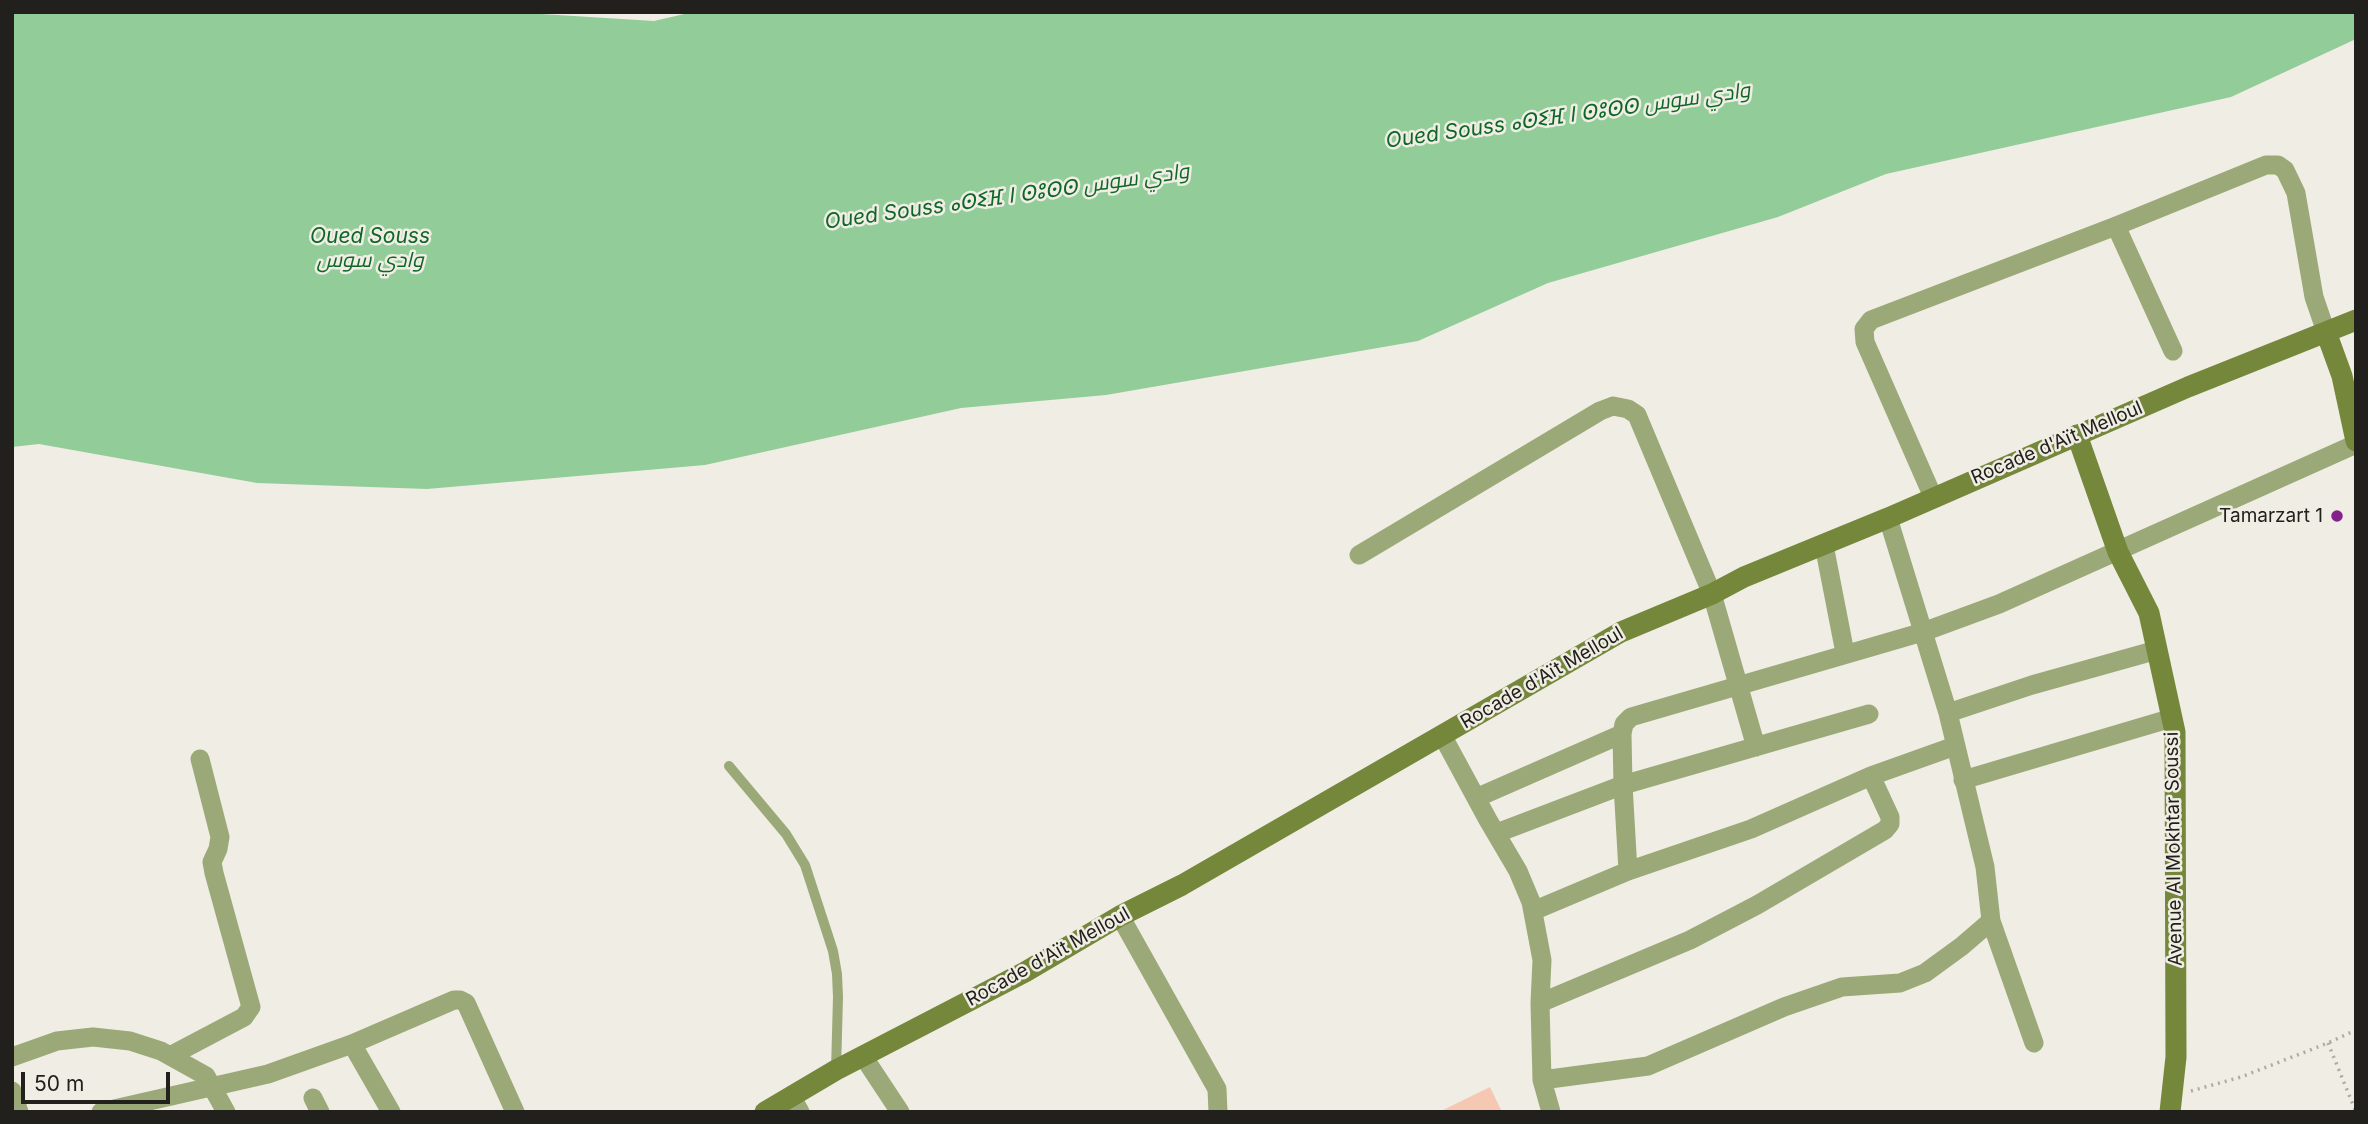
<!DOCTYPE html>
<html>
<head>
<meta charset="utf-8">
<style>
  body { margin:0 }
  #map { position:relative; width:2368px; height:1124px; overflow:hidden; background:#f0ede4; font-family:Inter,sans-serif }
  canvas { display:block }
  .frame { position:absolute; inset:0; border:14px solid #21201c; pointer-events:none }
  .scale { position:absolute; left:21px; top:1072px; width:149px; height:32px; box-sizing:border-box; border:4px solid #21201c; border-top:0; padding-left:9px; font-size:21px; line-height:24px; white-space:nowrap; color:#21201c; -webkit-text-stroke:5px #f0ede4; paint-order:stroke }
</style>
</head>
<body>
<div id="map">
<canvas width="2368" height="1124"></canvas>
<div class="frame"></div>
<div class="scale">50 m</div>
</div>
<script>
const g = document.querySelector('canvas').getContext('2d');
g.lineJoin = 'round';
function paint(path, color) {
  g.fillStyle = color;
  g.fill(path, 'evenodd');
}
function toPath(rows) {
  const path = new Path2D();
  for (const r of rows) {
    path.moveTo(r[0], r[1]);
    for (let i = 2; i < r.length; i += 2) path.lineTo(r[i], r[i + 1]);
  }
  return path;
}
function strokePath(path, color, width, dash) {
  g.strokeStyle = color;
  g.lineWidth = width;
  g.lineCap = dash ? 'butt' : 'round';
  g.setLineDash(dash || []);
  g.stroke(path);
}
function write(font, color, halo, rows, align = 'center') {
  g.font = font + ' Inter,Cairo,"Noto Sans Tifinagh",sans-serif';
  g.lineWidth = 5;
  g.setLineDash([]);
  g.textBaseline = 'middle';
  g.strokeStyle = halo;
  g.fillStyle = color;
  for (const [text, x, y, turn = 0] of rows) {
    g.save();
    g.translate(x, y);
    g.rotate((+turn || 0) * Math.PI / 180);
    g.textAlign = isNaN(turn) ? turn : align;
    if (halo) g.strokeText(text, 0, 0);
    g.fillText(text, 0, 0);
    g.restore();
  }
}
paint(toPath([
  [1490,1087,1502,1112,1439,1112]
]), '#f6c7b3');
paint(toPath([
  [12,12,509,12,654,21,693,12,2356,12,2356,39,2231,97,1886,174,1778,217,1548,283,1418,341,1106,395,961,408,705,465,427,489,257,483,39,444,12,447]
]), '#92cc98');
strokePath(toPath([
  [2328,1043,2356,1112],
  [2191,1091,2241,1077,2328,1043,2356,1030]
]), '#aeaba4', 3.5, [2, 5]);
strokePath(toPath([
  [729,766,786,834,805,865,833,951,837,974,838,997,836,1070]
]), '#9ba978', 10);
strokePath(toPath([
  [2116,226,2173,351],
  [1933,497,1865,342,1864,329,1871,320,2116,226,2266,165,2278,165,2285,170,2296,193,2314,297,2326,332],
  [1888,518,1948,713,1985,867,1991,921,2034,1043],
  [1824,545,1845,653],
  [1359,555,1600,411,1613,406,1628,409,1637,415,1712,594,1756,747],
  [1948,713,2032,685,2157,650],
  [1442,735,1488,820,1518,871,1531,902,1542,960,1540,1003,1542,1080,1551,1112],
  [1963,780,2172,718],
  [1476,798,1622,734],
  [1497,833,1623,785,1622,734,1624,724,1631,717,1923,632,1999,604,2356,444],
  [1628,871,1623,785,1869,714],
  [1533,911,1628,871,1751,829,1871,776,1955,746],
  [1120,916,1217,1089,1218,1112],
  [1540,1003,1690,940,1757,905,1885,830,1890,824,1890,817,1871,776],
  [352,1044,391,1112],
  [170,1056,244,1017,251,1007,214,873,212,862,218,849,220,837,200,759],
  [863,1056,900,1112],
  [12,1057,57,1041,93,1037,130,1041,161,1051,206,1076,226,1112],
  [1542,1080,1648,1066,1784,1007,1842,987,1900,983,1925,973,1962,946,1991,921],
  [12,1091,19,1112],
  [791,1096,800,1112],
  [313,1098,320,1112],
  [101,1112,268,1074,352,1044,454,1000,460,1000,466,1003,515,1112]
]), '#9ba978', 19);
strokePath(toPath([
  [2326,332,2342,376,2356,441],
  [2077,435,2118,552,2149,613,2175,732,2176,1057,2170,1112],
  [765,1112,836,1070,1025,972,1120,916,1182,885,1621,632,1712,594,1744,577,1888,518,2188,387,2356,320]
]), '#74873a', 21);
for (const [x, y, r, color] of [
  [2337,516,7,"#84228c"]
]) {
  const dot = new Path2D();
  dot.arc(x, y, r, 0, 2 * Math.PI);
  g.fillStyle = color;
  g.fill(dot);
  strokePath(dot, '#f0ede4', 2.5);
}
write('19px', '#21201c', '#f0ede4', [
  ["Rocade d'Aït Melloul",2057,443,-23],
  ["Rocade d'Aït Melloul",1542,678,-30],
  ["Avenue Al Mokhtar Soussi",2174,849,-91],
  ["Rocade d'Aït Melloul",1048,957,-29]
]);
write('19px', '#21201c', '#f0ede4', [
  ["Tamarzart 1",2323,516]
], 'right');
write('italic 21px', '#0e6727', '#f0ede4', [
  ["Oued Souss ⴰⵙⵉⴼ ⵏ ⵙⵓⵙⵙ وادي سوس",1568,116,-8],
  ["Oued Souss ⴰⵙⵉⴼ ⵏ ⵙⵓⵙⵙ وادي سوس",1007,197,-8],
  ["Oued Souss",370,237],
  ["وادي سوس",370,261]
]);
</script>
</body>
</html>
